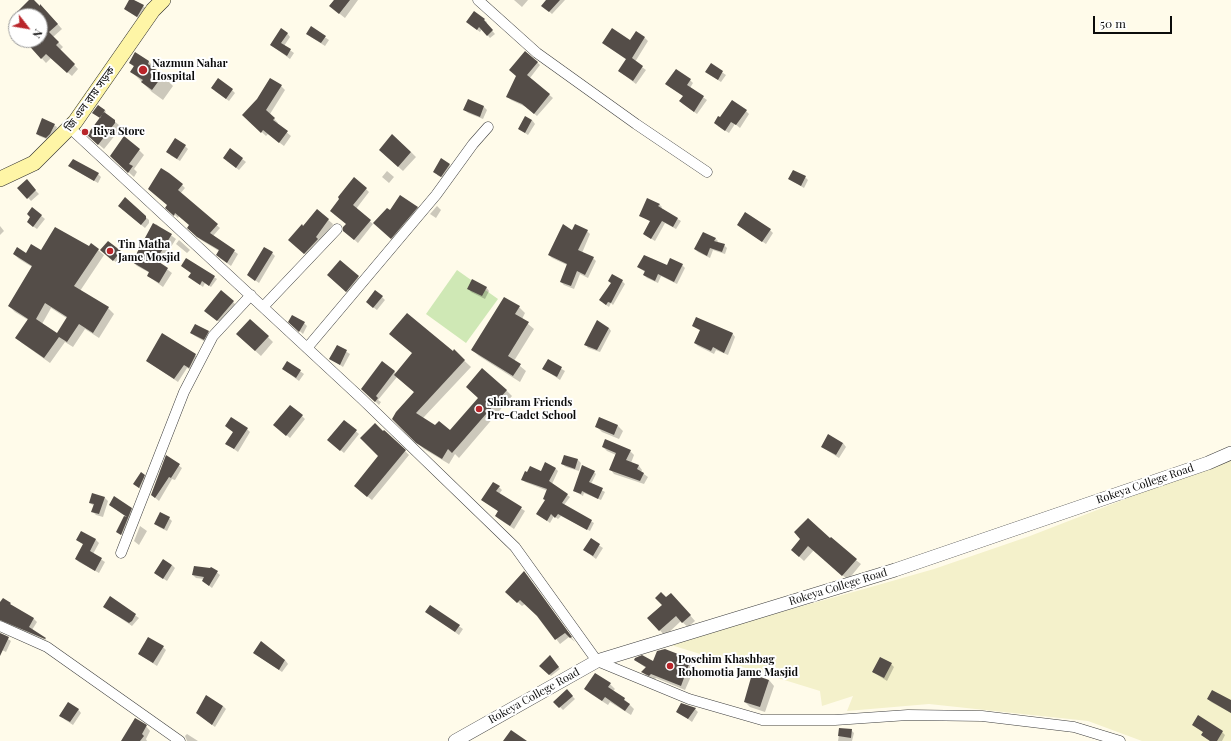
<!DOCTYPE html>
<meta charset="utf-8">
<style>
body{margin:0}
#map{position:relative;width:1231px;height:741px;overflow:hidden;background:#fffbea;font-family:"Playfair Display",serif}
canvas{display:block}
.north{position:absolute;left:8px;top:8px;width:40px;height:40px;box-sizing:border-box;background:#fff;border:1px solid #9d9d9d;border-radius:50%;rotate:121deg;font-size:11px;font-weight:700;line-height:16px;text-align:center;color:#0b0b0b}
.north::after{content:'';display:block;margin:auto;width:14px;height:18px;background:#b9262b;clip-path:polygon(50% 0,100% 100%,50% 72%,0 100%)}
.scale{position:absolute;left:1093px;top:16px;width:79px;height:18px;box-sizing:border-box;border:2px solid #0b0b0b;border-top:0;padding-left:5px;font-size:12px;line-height:14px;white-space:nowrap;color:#0b0b0b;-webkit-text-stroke:3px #fff;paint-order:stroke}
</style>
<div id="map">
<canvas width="1231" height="741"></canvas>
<div class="north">N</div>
<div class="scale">50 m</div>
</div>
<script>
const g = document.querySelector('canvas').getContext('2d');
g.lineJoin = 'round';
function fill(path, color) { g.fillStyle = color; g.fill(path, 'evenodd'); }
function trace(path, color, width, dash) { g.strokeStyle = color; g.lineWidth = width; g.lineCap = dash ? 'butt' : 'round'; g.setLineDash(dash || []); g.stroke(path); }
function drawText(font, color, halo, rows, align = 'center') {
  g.font = font + ' "Playfair Display","Noto Sans Bengali",serif'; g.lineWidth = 4; g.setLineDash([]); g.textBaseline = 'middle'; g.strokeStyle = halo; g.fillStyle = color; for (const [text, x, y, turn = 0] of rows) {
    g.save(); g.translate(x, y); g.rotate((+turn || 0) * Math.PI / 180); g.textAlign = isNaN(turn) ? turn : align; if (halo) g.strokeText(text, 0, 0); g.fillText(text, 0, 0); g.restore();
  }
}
const farmland = new Path2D(`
 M1231 458V741H1142L1088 721 929 704 847 711 853 696 822 706 820 691 671 645 734 625 864 589 934 569 1030 536Z`);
const green = new Path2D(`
 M457 270 498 299 466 343 426 314Z`);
const shadow = new Path2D(`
 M30 0H32L45 10 62 29 53 37 63 47 60 50 78 69 72 76 51 58 46 63 25 40H40V16H18Z
 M130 0 143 6 147 9 141 20 125 9Z
 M333 0H358L345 18 336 11 335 1Z
 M514 0H528L522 7Z
 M548 0H565L552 14 543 6Z
 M484 20 487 22 486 24 495 34 490 38 482 29 480 32 470 25Z
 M311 28 329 40 325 46 311 37Z
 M287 33 290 37 284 46 294 53 290 59 271 45Z
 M645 38 648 41 635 62 646 70 636 84 619 71 627 60 603 43 630 42Z
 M135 53 149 62 173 86 163 100 152 92 131 71 134 67 130 63Z
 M537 62 540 65 530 78 553 98 537 116 526 107 511 100 508 97Z
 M711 65 726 75 721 82 710 75Z
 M690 80 693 83 690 88 707 100 697 114 683 104 680 101 684 96 670 87Z
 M281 86 285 90 270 114 278 123 277 124 291 136 284 146 268 134 266 136 248 119Z
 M232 90 235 93 229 101 215 91Z
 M468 101 484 107 487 110 483 119 468 113 465 110Z
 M98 106 105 110 106 112 105 113 120 126V129L104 149 88 135 101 118Z
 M746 111 749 114 740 128 735 124 729 133 718 126 720 119Z
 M532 120 535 124 528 135 519 129Z
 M54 125 57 127 53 137 49 140 39 136 37 133Z
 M185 146 188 149 180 161 170 155Z
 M230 149 246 162 239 170 227 161Z
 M139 150 144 155 134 169 137 172 134 177 116 161Z
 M411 152 416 157 403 171 385 155Z
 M442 159 453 168 445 179 437 175Z
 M70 166 98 174 101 177 98 183 73 169Z
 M387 171 394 177 389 183 382 177Z
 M805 177 808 180 804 188 789 179Z
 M26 181 39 194 31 201 19 188Z
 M182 185 185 188 180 194 220 228 213 236 238 254 231 266 220 258 219 251 201 240 188 228 190 225 179 216 178 218 167 207 168 205 153 192Z
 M366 189 369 192 356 209 373 224 358 243 348 234 347 224 334 214Z
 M125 198 149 220V223L145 228 122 209Z
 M659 204 662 207 661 209 681 221 676 229 665 223 655 241 644 234 651 222 640 215Z
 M437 206 441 210 436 218 430 214Z
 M417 207 421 212 396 242 379 227 390 212Z
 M32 208 45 219 37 229 31 225Z
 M317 210 333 224 309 258 294 244 303 227Z
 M156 224 176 239 160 264 172 273 163 287 148 276 150 273 137 266 133 262Z
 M738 225 770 230 773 233 766 244Z
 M0 226 4 231 0 235Z
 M587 231 590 234 582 253 593 258 596 261 588 278 580 274 574 289 564 285 561 282 567 265 552 258 549 255 573 232Z
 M715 238 718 241 717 243 724 245 727 248 725 254 713 250 710 258 698 252 695 249Z
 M179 240 190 250 187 253 176 244Z
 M89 248 98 250 104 255 80 291 108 308 114 314 99 338 85 329 73 347 65 342 50 363 22 343 17 338 28 320 15 312 9 306 32 267 19 259 14 254H26L42 251ZM51 308 68 319 57 335 42 324Z
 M120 252 123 255 117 263 105 253Z
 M272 253 275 256 259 283 248 275Z
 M341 261 363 282 351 296 333 280Z
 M682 265 685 268 677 284 661 276 658 283 647 278 644 275 645 272 638 267Z
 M191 273 214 277 217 279 211 287 205 283 203 287 192 279Z
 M622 281 625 284 613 305 611 303 609 307 603 303Z
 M486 287 489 291 485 299 471 292 468 288Z
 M382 297 385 300 377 310 370 305Z
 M233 302 236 305 221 323 209 314Z
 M519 307 525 313 522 319 534 329 514 361 526 371 520 382 479 356 472 350Z
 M290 322 304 323 307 326 303 334Z
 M693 326 732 333 735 337 728 355 716 350 714 354 698 346 695 343 701 331Z
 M609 328 611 331 600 352 588 348 586 345Z
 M208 332 211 335 207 343 195 336 191 333Z
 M162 334 199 358 192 370 187 368 178 382 147 361Z
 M268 337 273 342 261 356 242 339Z
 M337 346 350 354 343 367 331 359Z
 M454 351 471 367 423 418 435 426 450 432 506 390 512 396 459 458 455 454 449 464 424 449 393 419 415 393 397 377 378 400 381 402 379 405 362 389 382 362 396 373Z
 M548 361 565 371 560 380 544 369Z
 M287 362 304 374 299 381 283 369Z
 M302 416 305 419 290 438 278 428Z
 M344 421 359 434 344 453 332 443Z
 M226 426 247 429 250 432 238 452 227 444 234 433Z
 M618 426 623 431 619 439 602 432 597 427Z
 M385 431 409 455 372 500 359 490 380 456Z
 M843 443 846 447 839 458 822 447Z
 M603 447 630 451 634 455 631 463 639 466 642 470 641 472 648 477 644 484 614 474 611 470 616 455 607 451Z
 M565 456 578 460 581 463 579 471 566 467 562 464Z
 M167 457 182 468 175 480 172 479 159 501 152 495Z
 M556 469 558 471 552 484 570 497 564 505 594 523 590 531 561 516 558 519 554 516 550 523 537 514 546 501 548 491 525 482 523 480 541 472Z
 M594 472 596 474 591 484 605 492 601 500 584 493 583 496 574 491Z
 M144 476 147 479 143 491 134 484Z
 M499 487 502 490 499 494 525 511 514 529 499 519 496 516 499 512 482 500Z
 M105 498 108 501 103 517 96 515 92 511 94 506 90 503Z
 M110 505 131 508 134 511 124 536 117 532 125 516Z
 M169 518 172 521 167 531 159 527 156 524Z
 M140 526 147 531 139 545 134 541Z
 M81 532 96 540 99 543 93 554 105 562 99 573 79 562 76 559 84 545 77 540Z
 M591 540 603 548 596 559 584 550Z
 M830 540 861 564 848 580 814 550 804 561 792 550Z
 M172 565 175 568 167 581 155 573Z
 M212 568 220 575 212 588 203 581 204 579 196 578 193 575Z
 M524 572 528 576 575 642 569 637 560 644 539 616 525 604 522 606 507 592Z
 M110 598 139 618 132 626 104 607Z
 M666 598 676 599 695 621 688 627 681 621 665 636 649 618 663 605Z
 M3 599 14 607 34 619 37 622 32 630 48 641 3 622 0 624V604Z
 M430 606 463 629 459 635 427 612Z
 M0 634 11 641 6 652 0 649Z
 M163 647 166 650 157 666 139 654Z
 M665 650 691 660 696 665 685 690 656 678 654 680 647 677 643 672 646 668 635 660 653 663Z
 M258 656 285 660 288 664 282 672Z
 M551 658 560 669 551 676 540 666Z
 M891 664 894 667 887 681 873 672Z
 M769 680 774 686 765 712 750 707 745 702Z
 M610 684 615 689 613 691 624 699 634 709 631 715 610 702 608 705 591 694 585 689Z
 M567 691 575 699 563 710 555 702Z
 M1208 699 1231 701V713L1211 702Z
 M223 706 226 709 215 727 200 716Z
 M78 709 81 713 73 725 64 719Z
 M695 709 698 712 692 722 677 711Z
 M1193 725 1222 732 1225 735 1222 741H1210L1202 735 1204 733Z
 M146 726 150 731 146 739 147 741H123Z
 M840 729 851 730 854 733 852 741H838Z
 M187 734 198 741H187L185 736Z`);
const building = new Path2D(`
 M29 0H34L40 6V4L58 24 49 32 59 42 56 45 75 64 67 73 46 54 41 59 24 40H40V16H13Z
 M129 0H134L144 5 137 17 124 9Z
 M334 0H350L339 14 329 6Z
 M546 0H560L549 12 541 6Z
 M474 11 485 19 484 20 493 30 487 36 479 27 477 30 466 22Z
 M311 26 326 36 321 43 306 34Z
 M281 28 288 33 281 43 291 49 287 56 270 45Z
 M612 28 630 40 636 31 645 37 632 58 643 66 633 81 618 71 626 59 602 43Z
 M525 51 538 62 527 75 550 94 534 114 522 104 506 97 516 76 509 70Z
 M135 52 149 61 148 64 163 75 152 90 141 82 143 80 130 72 134 66 129 63Z
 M711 63 723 71 718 80 705 72Z
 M676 69 691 79 687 85 704 96 694 112 679 101 683 96 665 84Z
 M218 78 233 89 226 99 211 88Z
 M270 78 282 85 266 110 275 118 273 120 288 131 279 143 263 130 261 133 242 115 257 99Z
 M468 99 484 106 480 117 463 110Z
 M732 100 747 110 736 125 731 122 725 131 714 123 718 116 720 117Z
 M98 105 105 110 100 118 92 113Z
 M104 112 115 120V123L98 145 87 135Z
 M525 116 532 120 525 133 518 129Z
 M42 118 55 124 50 134 46 138 36 134Z
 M392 134 411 152 398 167 379 150Z
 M124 136 140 149 129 164 133 166 128 173 110 156Z
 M175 138 186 145 177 159 166 152Z
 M230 148 243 158 236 168 223 158Z
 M441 158 450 164 441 177 433 172Z
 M73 159 99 173 94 181 68 166Z
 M161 168 169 173 183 184 178 190 218 224 210 233 235 250 227 263 216 255 219 250 197 237 187 228 189 225 175 213 174 216 165 208 167 205 148 189Z
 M793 170 806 176 801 186 788 179Z
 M354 177 367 188 353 205 371 220 354 240 343 231V227L346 224 330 211 339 199 338 197Z
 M27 179 36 190 27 199 17 188Z
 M400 195 418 207 391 239 373 223 387 208 390 210Z
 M125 197 146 216V219L141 225 118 206Z
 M647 198 660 204 658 206 678 218 673 227 662 221 651 239 643 234 650 221 639 216Z
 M32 207 42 215 33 227 27 222 30 217 27 214Z
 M317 209 329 219 316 237 318 239 304 254 288 240 302 224 303 226Z
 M745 212 771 229 762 242 737 225Z
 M153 223 172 234 156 260 168 268 159 283 147 276 149 272 132 262Z
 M563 224 572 230 575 224 588 230 578 250 594 257 585 275 577 271 571 286 560 282 567 264 548 255Z
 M55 227 89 246 91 243 99 249 74 286 109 307 93 333 79 324 67 342 59 337 44 358 15 338 28 319 8 306 32 266 13 254 17 247 26 253 31 244 41 250ZM45 303 67 317 57 333 36 319Z
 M703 232 716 238 714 241 725 244 722 252 710 248 707 256 694 249Z
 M108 241 121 251 113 261 100 250Z
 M264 247 273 252 255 281 247 275Z
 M644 255 667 265 670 258 683 264 674 282 658 274 655 281 643 275 645 271 637 267Z
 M186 258 215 276 209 286 202 281 200 285 188 277 191 273 181 266Z
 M340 260 359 276 346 292 327 275Z
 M612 274 623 280 611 303 608 302 606 305 599 300 611 283 608 281Z
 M472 279 487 287 482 296 467 289Z
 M221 290 234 301 217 321 204 311Z
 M375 290 383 296 373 308 366 302Z
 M504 297 520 306 515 314 529 322 508 356 521 364 513 376 471 350Z
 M407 313 453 351 454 349 465 360 416 413 435 425 439 421 450 430 478 398 466 387 482 368 507 390 452 453 448 449 442 459 416 443 392 419 396 412 414 392 394 375 412 353 389 334Z
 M292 315 305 322 299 332 288 322Z
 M696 317 733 333 724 353 713 347 711 351 694 343 700 330 692 326Z
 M250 319 269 336 255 351 236 334Z
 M597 320 609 328 597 350 584 345Z
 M195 324 209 331 204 340 190 333Z
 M162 333 196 354 189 368 184 365 174 379 146 361Z
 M337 345 347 350 340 365 329 359Z
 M548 359 562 367 557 377 542 369Z
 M287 361 301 370 296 378 282 369Z
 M382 361 395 371 376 396 378 398 375 402 361 389Z
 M290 405 303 415 286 436 273 425Z
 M231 417 248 428 234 449 225 444 233 432 225 426Z
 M599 417 618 425 614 435 595 427Z
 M344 420 357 430 340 451 327 440Z
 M375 423 383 431 384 430 406 450 367 497 354 486 378 456 360 438Z
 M828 434 843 443 836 455 821 447Z
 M605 439 631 450 626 460 639 465 637 469 644 473 640 481 609 470 616 453 602 447Z
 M166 455 180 464 171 478 169 477 155 498 151 495Z
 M564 455 578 459 575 469 561 464Z
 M545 462 556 468 549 481 568 494 562 503 592 520 587 530 558 514 555 518 551 514 547 521 536 514 545 500 543 499 547 489 521 480 525 471 527 472 530 466 541 471Z
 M582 465 595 471 589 482 603 488 598 499 582 491 581 494 573 491Z
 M141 472 145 475 139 488 133 484Z
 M493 482 500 486 496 491 522 507 510 526 495 516 498 511 481 500Z
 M92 493 105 497 99 514 91 512 94 504 89 503Z
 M114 496 132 508 121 535 116 532 124 516 127 517 109 505Z
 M160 512 170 517 164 529 154 524Z
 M808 518 830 538 831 537 857 559 842 576 808 546 799 557 791 550 800 539 794 532Z
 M81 531 96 539 90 551 102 558 95 571 75 559 83 544 76 540Z
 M591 538 600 544 593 556 583 550Z
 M163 559 172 565 163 579 154 573Z
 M194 566 210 568 211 567 218 571 209 586 202 581 204 577 192 575Z
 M524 571 572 637 570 638 565 633 555 640 537 616 520 600 517 603 505 592Z
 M661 592 666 597 671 593 691 615 682 623 676 616 659 631 647 618 662 605 655 598Z
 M110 596 136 614 132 621 129 623 103 607Z
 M3 598 11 603 10 604 34 618 29 627 46 638 45 639 0 620V602Z
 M430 605 460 625 455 632 425 612Z
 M0 633 9 637 0 656Z
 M148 637 164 646 153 663 138 654Z
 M261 641 285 660 279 670 253 653Z
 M665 649 691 659 681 686 651 674 649 676 641 672 646 667 634 660 635 658 642 655 653 661 657 651Z
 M550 655 559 667 549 675 539 666Z
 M880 657 892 663 884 678 872 672Z
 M595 673 611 683 608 687 625 698 624 700 630 704 625 711 605 697 602 701 584 689Z
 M752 674 769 680 760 707 744 702Z
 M567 689 573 696 559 708 553 702Z
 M1212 690 1231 700V713L1207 699Z
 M206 695 223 706 212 725 196 713Z
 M68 702 79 709 70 722 59 716Z
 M681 703 696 708 688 719 676 712Z
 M1198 715 1223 731 1217 741H1210L1201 735 1203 732 1192 725Z
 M135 718 147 725 142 734 144 736 140 741H121Z
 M839 728 852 729 851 738 838 736Z
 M511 730 527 741H503Z`);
const minor = new Path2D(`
 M478 0 537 53 636 124 707 172
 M70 128 362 399 515 547 597 661 689 699 762 720H835L908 715 982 716 1074 727 1120 741
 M263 307 337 229
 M307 348 436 195 473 144 488 127
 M121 553 184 392 213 336 251 295
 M0 626 47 647 180 741`);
const tertiary = new Path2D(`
 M455 741 597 661 895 570 1208 463 1231 453`);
const secondary = new Path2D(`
 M0 179 34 163 75 122 153 10 163 0`);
const markers = [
 [143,70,5,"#b9262b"],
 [85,132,4,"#b9262b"],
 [110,251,4,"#b9262b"],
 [479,409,4,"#b9262b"],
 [670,666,4,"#b9262b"]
];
const poiNames = [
 ["Nazmun Nahar",152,64],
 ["Hospital",152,77],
 ["Riya Store",93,132],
 ["Tin Matha",118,245],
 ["Jame Mosjid",118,258],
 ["Shibram Friends",487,403],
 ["Pre-Cadet School",487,416],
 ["Poschim Khashbag",678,660],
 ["Rohomotia Jame Masjid",678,673]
];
const streetNames = [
 ["জি এল রায় সড়ক",90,99,-54],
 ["Rokeya College Road",1145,484,-19],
 ["Rokeya College Road",838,587,-17],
 ["Rokeya College Road",534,696,-29]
];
fill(farmland, '#f4f1cb');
fill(green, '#cfe8b5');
fill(shadow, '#0003');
fill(building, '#544d48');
trace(minor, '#3e3e3e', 11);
trace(tertiary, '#3e3e3e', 14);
trace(secondary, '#2d2d2d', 16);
trace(minor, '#fff', 10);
trace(tertiary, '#fff', 13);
trace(secondary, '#fef5a6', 15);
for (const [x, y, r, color] of markers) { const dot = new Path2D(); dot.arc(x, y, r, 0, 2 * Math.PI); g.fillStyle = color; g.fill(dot); trace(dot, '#fff', 1.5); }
drawText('bold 11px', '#0b0b0b', '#fff', poiNames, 'left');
drawText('11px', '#0b0b0b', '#fff', streetNames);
</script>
